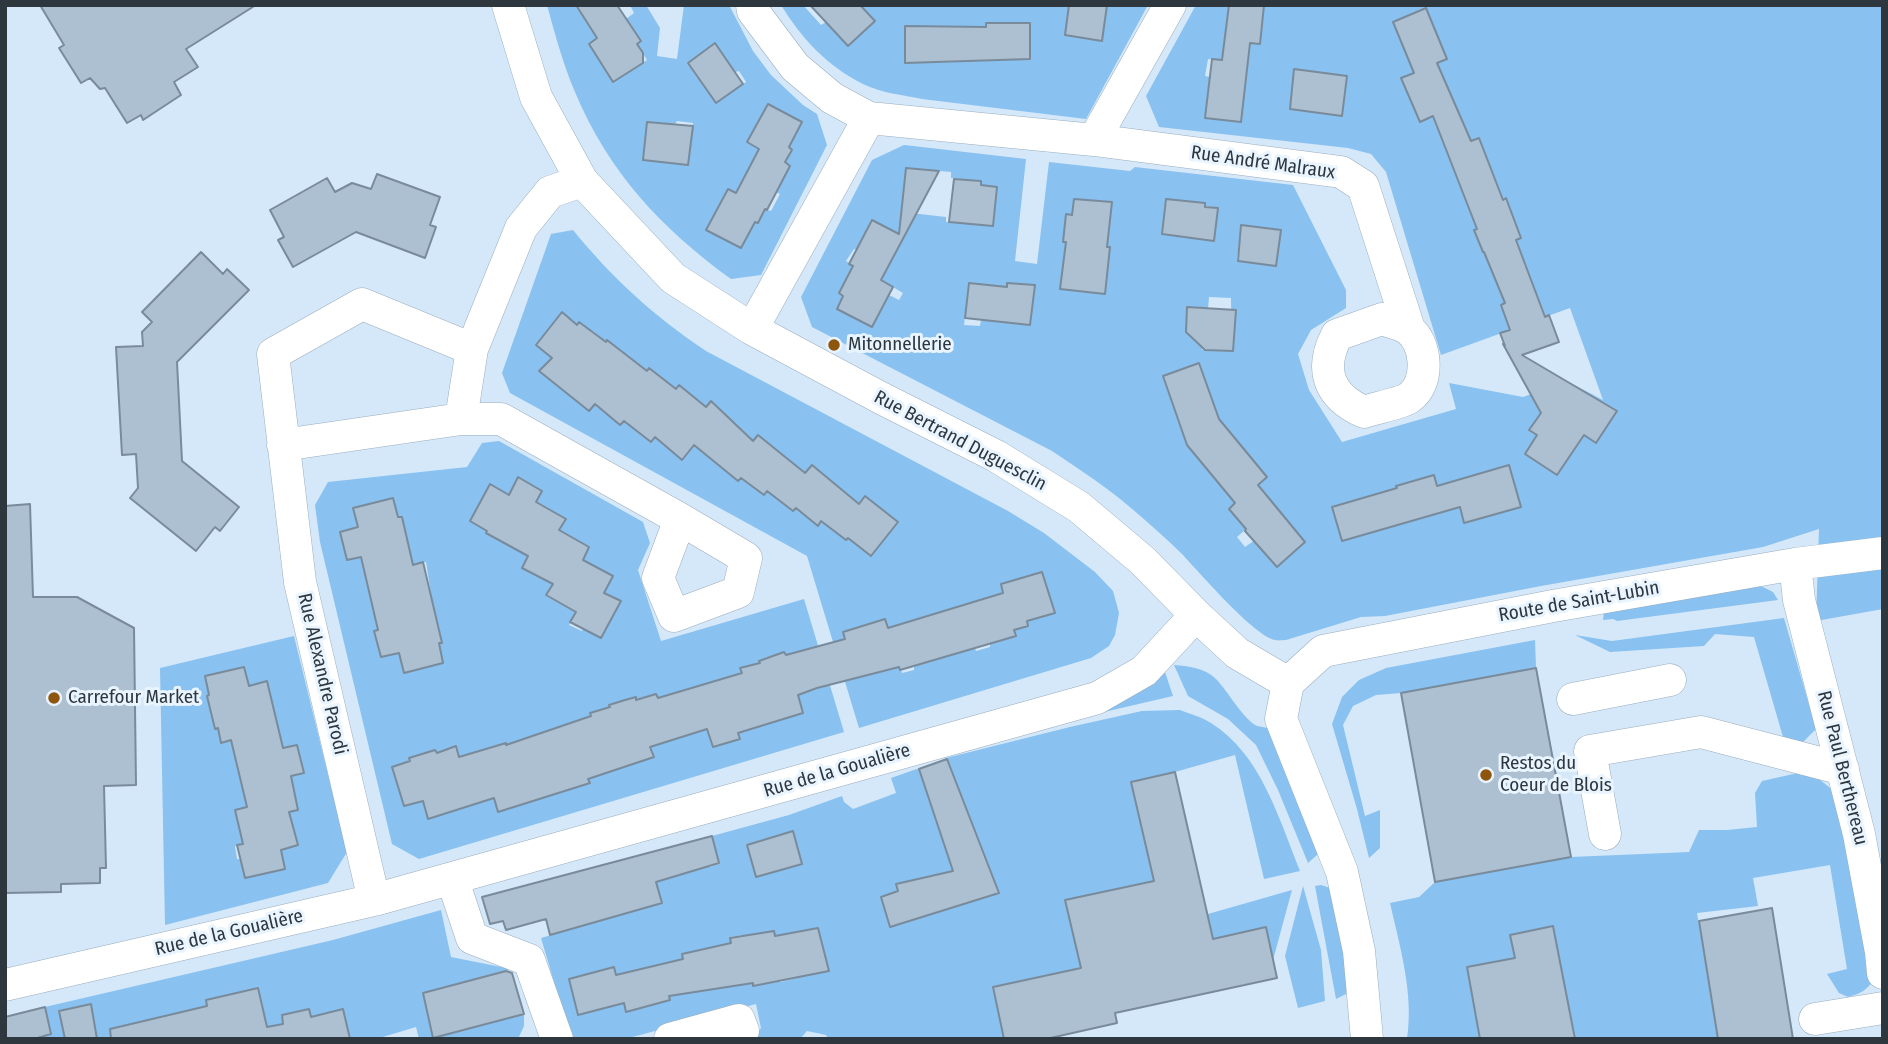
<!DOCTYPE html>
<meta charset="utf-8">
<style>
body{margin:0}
#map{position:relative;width:1888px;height:1044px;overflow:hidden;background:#d4e8f9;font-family:"Fira Sans Condensed",sans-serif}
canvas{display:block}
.frame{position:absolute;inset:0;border:7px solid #2f373e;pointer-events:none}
</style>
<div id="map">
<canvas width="1888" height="1044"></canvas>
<div class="frame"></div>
</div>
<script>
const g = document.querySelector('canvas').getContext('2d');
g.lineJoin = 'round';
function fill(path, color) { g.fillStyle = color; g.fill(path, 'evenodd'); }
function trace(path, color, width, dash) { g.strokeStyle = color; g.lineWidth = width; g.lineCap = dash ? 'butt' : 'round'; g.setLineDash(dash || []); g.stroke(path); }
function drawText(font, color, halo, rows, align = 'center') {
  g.font = font + ' "Fira Sans Condensed",sans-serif'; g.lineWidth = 6; g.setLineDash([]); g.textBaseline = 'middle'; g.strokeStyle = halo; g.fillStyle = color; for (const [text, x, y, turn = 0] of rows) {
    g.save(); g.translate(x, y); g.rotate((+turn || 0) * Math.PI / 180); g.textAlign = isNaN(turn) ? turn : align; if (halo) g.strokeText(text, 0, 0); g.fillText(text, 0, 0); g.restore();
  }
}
const green = new Path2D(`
 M547 5H576L597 38 589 44 613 82 647 60 637 44 626 19 634 13 630 5H646L660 28 657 56 677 59 684 5H729L753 51 771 75 803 105 817 114 827 145 761 275 731 279C661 228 609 173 575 92 563 64 555 34 547 5ZM715 44 735 72 739 71 746 82 716 103 688 64ZM768 104 802 123 789 147 792 150 785 162 790 166 776 192 780 194 771 211 765 209 758 223 755 222 741 248 706 229 728 189 736 193 759 149 747 142ZM677 121 693 123 688 165 643 159 647 122 675 124Z
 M781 5H803L821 25 826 22 848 46 875 21 860 5H1069L1065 35 1101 41 1107 5H1148L1086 119 922 99C903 95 881 93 863 84 827 66 802 39 781 5ZM986 23H1030L986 59ZM906 26 958 28V62L905 63Z
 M1196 5H1229L1225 39 1259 44 1264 5H1883V609L1816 621 1819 529 1763 547 1541 586 1385 616 1361 617 1286 640C1283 640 1279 641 1275 640 1254 636 1199 572 1182 554 1168 540 1153 527 1138 514 1111 490 1082 471 1052 451L812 327 801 297 872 160 904 145 1026 159 1015 261 1037 264 1049 162 1130 171 1135 167 1293 185 1346 290V308L1311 330 1298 354 1309 390 1342 442 1456 409 1449 383 1523 397 1567 381 1603 400 1570 308 1545 317 1525 266 1495 278 1505 303 1501 305 1510 330 1441 355 1386 172 1371 154 1348 148 1159 127 1146 96ZM1425 8 1447 58 1437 63 1456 107 1420 122 1401 78 1414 73 1393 22ZM1208 59 1248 64 1240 121 1206 118 1210 77 1205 76ZM1294 69 1347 76 1342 115 1290 109ZM1479 138 1498 186 1465 199 1447 151ZM906 168 951 172V178L981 181V185L997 187 993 226 946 222V217L902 212ZM1074 199 1112 202 1107 247 1110 248 1105 293 1066 290 1067 272 1066 214 1072 215ZM1166 199 1218 208 1214 241 1162 234ZM1506 199 1520 238 1483 252 1475 231 1481 227 1475 211ZM871 220 904 237 881 280 903 293 899 300 889 295 871 327 837 309 853 266 846 261 854 249 857 250ZM1241 226 1281 230 1276 266 1237 260ZM1008 283 1035 285 1030 325 981 320 980 326 964 325 968 288 984 290 985 285 1007 287ZM1209 297 1231 298 1232 351 1202 350V336L1189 335 1186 332 1187 311 1190 308 1208 309ZM1198 363 1203 376 1183 433 1163 376ZM1583 391 1604 403 1557 475 1525 454 1537 435 1529 430 1534 423ZM1232 436 1267 476 1257 485 1305 542 1277 566 1255 540 1245 547 1237 537 1246 529 1229 509 1235 503 1201 463ZM1434 475 1444 511 1342 540 1333 507 1397 488V485ZM1453 482 1521 507 1465 523Z
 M573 230C612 278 655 317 706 351L1008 511 1044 533 1095 572 1113 591 1119 613 1115 635 1109 646 1091 658 859 728 807 556 510 393 502 373 551 234ZM563 313 577 325 580 322 591 332 593 331 642 376 649 368 660 376 659 379 673 391 679 385 690 394 689 396 705 409 710 458 694 445 663 428 651 442 640 434 647 424 631 412 601 397 589 411 578 403 580 400 566 363 551 381 540 372 552 358ZM758 435 791 462 764 495 741 479 738 481 728 472ZM812 465 844 492 818 525 796 508 793 511 782 502ZM865 496 898 522 846 540 836 532ZM1042 572 1054 613 1027 621 1028 626 1014 630 1016 636 990 643V647L976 651 962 605 1003 593 1001 584ZM928 616 940 657 914 666V670L902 673 898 661 858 677 843 632 885 619 888 628Z
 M499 441 643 522 650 543 638 570 661 641 804 599 844 732 419 859 392 844 320 542 315 505 328 482 467 467 482 443ZM518 477 541 490 533 507 565 520 556 535 577 540 589 547 581 563 598 572 600 569 613 576 604 593 621 602 601 638 583 629 582 631 569 625 578 609 559 603 546 596 554 582 530 553 510 546 487 533V531L470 520 490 484 509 495ZM393 498 398 517H402L408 544 406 546 410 565 426 562 431 594 427 596 441 643H439L443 662 405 673 399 653 381 657 374 631 393 626 369 591 365 576 366 556 347 560 340 533 358 527 354 508ZM806 650 817 689 798 695 803 713 778 721H734L739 739 713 747 707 729 688 735 742 676 740 668 760 663 759 660 784 652 786 655ZM656 694 668 732 648 739 653 756 584 766 589 783 564 791 558 774 498 811 493 794 423 801 404 806 392 767 435 751 437 753 456 747 460 760 505 743 507 747 593 721 591 712 610 707V704L635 697 636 700Z
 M1761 586 1773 592 1778 600 1617 621 1613 619 1603 620 1604 611Z
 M1784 618 1816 729 1803 742 1783 737 1754 637 1715 634 1704 646 1610 652 1575 635 1612 641Z
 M294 636 347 852 328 883 165 925 160 668ZM244 667 249 686 266 681 278 749 297 745 303 773 285 777 295 796 298 810 281 814 294 831 298 845 281 850 285 869 246 878 241 859H237L235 846 246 843 238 824 235 810 250 806 234 740 221 742 218 728 215 729 207 697 209 695 205 676Z
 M1535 640 1536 668 1401 693 1376 695 1353 706 1343 725 1365 816 1380 810V848L1369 858 1357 809 1332 724 1342 697 1359 680 1386 668Z
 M1174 665C1188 666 1205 668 1216 679 1227 690 1243 719 1257 726 1261 727 1264 727 1268 728L1318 845 1317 855 1308 863 1278 790 1256 745 1228 719 1188 696Z
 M1165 672 1173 696 1104 712Z
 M1180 710C1190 714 1202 717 1211 723 1261 754 1279 819 1300 871L1264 879 1235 755 1175 772 1131 782 1154 881 1066 901 1075 944 1098 965 1004 1039H828L826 1035 807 1031 800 1039H753L761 1028 756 1004 625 1039H571L541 938 661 903 656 882 676 876 669 847 691 841 695 854 705 852 710 867 719 864 712 836 789 815 842 796 844 802 853 809 896 793 891 778 931 764 942 791 928 796 958 885 896 884 898 891 999 893 946 758 1070 727 1142 711ZM793 831 802 864 756 877 749 851 759 848 758 841ZM774 931 776 943 797 978 781 982 779 980 754 986 753 982 688 984 682 954 732 946 730 937 743 935 745 939 757 936 758 934ZM661 964 670 1000 626 1012 624 1003 578 1015 569 979 614 967 616 975Z
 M1798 773 1815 776 1834 791 1846 835 1873 981C1866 991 1859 994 1848 997L1839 993 1827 974 1847 969 1830 865 1753 878 1758 906 1697 913 1718 1039H1575L1553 927 1510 935 1515 958 1467 967 1480 1039H1407C1414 994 1400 947 1390 903L1419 897 1435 882 1571 857 1689 852 1699 830H1727L1757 827 1755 793 1762 781Z
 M1321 885 1333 889 1351 983 1346 994 1336 999 1315 886Z
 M1303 886 1321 950 1325 1001 1298 1008 1285 956Z
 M1292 890 1273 960 1266 928 1193 944 1187 920Z
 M441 910 451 957 511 969 423 993 433 1038 524 1014V1026L518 1039H419L416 1027 376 1039H350L343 1009 311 1017 309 1009 297 1012 298 1020 269 1036 258 988 206 1000 215 1039H97L91 1005 59 1011 65 1039H34L50 1034 45 1007 333 940Z`);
const building = new Path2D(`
 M40 5H256L186 49 198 67 174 82 181 95 143 120 141 115 127 123 105 88 100 89 90 78 81 83 59 48 64 45Z
 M576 5H617L641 41 637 44 643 53V63L613 82 589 44 597 38Z
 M810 5H860L875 21 848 46Z
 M1069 5H1107L1102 41 1065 35Z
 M1229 5H1264L1260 44 1250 43 1241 122 1205 118 1212 59 1222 60Z
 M1426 8 1447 59 1437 63 1471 141 1479 138 1503 200 1506 198 1521 238 1516 240 1545 317 1549 315 1559 342 1522 355 1617 411 1596 443 1584 435 1557 475 1525 454 1537 435 1529 430 1541 413 1503 344 1505 346 1500 333 1510 330 1501 305 1505 303 1484 252H1483L1474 230 1477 229 1433 116 1420 122 1401 78 1414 73 1393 22Z
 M986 23H1030V59L905 63V26L986 27Z
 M715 43 743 84 716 103 688 63Z
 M1294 69 1347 76 1342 116 1290 109Z
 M768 104 802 122 789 147 792 150 785 162 790 166 767 210 765 209 758 223 755 222 741 248 706 230 728 189 736 193 759 149 747 142Z
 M647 122 693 126 688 165 643 160Z
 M906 168 939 171 881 280 893 287 872 327 837 309 843 296 839 293 853 266 849 264 872 220 899 234Z
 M377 174 440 197 430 225 436 227 425 258 356 232 293 267 278 240 284 237 270 210 327 178 335 192 352 183 371 189Z
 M954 179 981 181V185L997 187 993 226 949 222Z
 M1074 199 1112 202 1107 247H1110L1105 294 1060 289 1066 242H1063L1066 214 1072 215Z
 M1166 199 1205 203V207L1218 208 1214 241 1162 234Z
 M1241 225 1281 230 1276 266 1238 261Z
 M201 252 223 274 227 269 249 290 177 362 182 461 239 507 220 531 215 527 196 551 130 498 138 488 136 454 122 455 116 347 143 346 142 332 152 322 142 312Z
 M969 283 1007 287V283L1035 285 1030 325 965 318Z
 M1187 307 1236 310 1233 351 1205 350 1186 332Z
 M562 312 577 325 579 322 606 342 607 340 647 371 649 368 676 389 679 385 706 407 711 401 753 441 758 435 805 473 812 465 859 504 865 496 898 522 871 556 848 538 846 540 821 521 818 526 796 508 793 511 767 491 764 495 741 478 738 481 694 445 682 460 655 437 651 442 624 421 620 425 595 404 589 411 539 371 552 358 536 345Z
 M1199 363 1219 419 1267 477 1258 485 1305 542 1277 567 1245 531 1246 529 1229 509 1235 503 1187 445 1163 376Z
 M1509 465 1521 507 1464 523 1460 507 1342 541 1332 507 1397 488 1396 486 1434 475 1437 486Z
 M518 477 542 491 536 502 566 519 559 530 589 547 583 560 613 576 604 593 621 601 601 638 570 622 576 612 546 595 553 584 522 568 528 556 486 533 487 531 470 521 490 484 509 495Z
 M393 498 398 517H402L413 565 423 562 442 643H439L443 663 404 673 399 653 381 657 374 631 378 630 361 557 347 560 340 532 358 527 353 508Z
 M30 504 33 597H77L134 628 136 785 104 786 106 868H100V883L61 884V892L5 893V506Z
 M1042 572 1055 613 1027 621 1028 626 1014 630 1016 636 900 670 899 667 817 688 798 695 803 713 738 733 740 739 713 747 707 729 650 747 654 757 588 779 590 783 498 812 494 798 428 819 423 801 404 806 392 767 410 761 409 758 435 750 437 753 456 746 459 757 506 743V745L591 716 590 713 610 707 609 705 625 700 636 697V700L656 694 658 698 742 673 740 668 760 663 759 661 784 652 786 655 845 639 843 632 885 619 888 628 1003 593 1001 584Z
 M244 667 249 686 267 681 283 748 297 745 304 773 291 776 298 810 289 812 298 845 281 850 285 869 245 878 237 845 243 844 235 810 247 807 231 740 221 743 218 728 215 729 207 696 209 695 205 676Z
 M1536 668 1571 857 1435 882 1401 693Z
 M947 759 999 893 890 927 881 897 898 891 896 884 953 871 919 769Z
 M1175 772 1213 939 1266 927 1277 978 1115 1013 1117 1023 1046 1039H1004L993 987 1081 968 1065 900 1154 881 1131 782Z
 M793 831 802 864 756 877 747 845Z
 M712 836 719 863 656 882 662 903 550 935 546 919 506 930 503 921 490 924 482 897Z
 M1772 908 1793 1039H1718L1699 921Z
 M1553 926 1575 1039H1480L1467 967 1515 958 1510 935Z
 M818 928 829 971 753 986V983L669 996 670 1000 626 1012 624 1003 578 1015 569 979 614 967 616 975 683 959 682 954 731 943 730 938 774 931 775 936Z
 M506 971 512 973 524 1014 433 1038 423 993Z
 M258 988 267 1027 283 1024 282 1015 309 1009 311 1017 343 1009 350 1039H111L110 1029 207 1006 206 1000Z
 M91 1004 97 1039H65L59 1011Z
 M45 1007 51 1034 34 1039H5V1017Z`);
const minor = new Path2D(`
 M508 5 536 97 582 181 673 278 752 329 881 398 996 456 1079 507 1143 561 1196 615 1237 653 1288 683
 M752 5 753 11 795 67 832 98 869 118 1094 140 1341 172 1363 186 1409 329
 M1094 140 1170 5
 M1382 319C1390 322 1401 324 1408 329 1427 342 1430 383 1410 397 1403 403 1374 408 1364 412 1328 396 1319 369 1337 335Z
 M752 329 869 118
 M461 419H501L680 519 746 558 738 592 674 616 658 578 680 519
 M283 445 461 419 472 349 521 228 550 192 582 181
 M1795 564 1799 600 1859 834 1881 952 1883 973
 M1288 683 1323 651 1553 606 1795 564 1883 553
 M1288 683 1281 719 1342 872 1359 951 1367 1039
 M1573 699 1670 680
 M1605 834 1590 751 1701 732 1843 769
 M452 878 472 938 529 960 557 1039
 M374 900 300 582 273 354 362 304 472 349
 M5 985 374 900 1097 698 1144 671 1196 615
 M1815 1019 1883 1008
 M670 1039 739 1020 743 1031 738 1039`);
const markers = [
 [834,345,7,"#8e550d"],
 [54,698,7,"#8e550d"],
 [1486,775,7,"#8e550d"]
];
const streetNames = [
 ["Rue André Malraux",1263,163,8],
 ["Rue Bertrand Duguesclin",960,441,28],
 ["Route de Saint-Lubin",1579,602,-10],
 ["Rue Alexandre Parodi",322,674,77],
 ["Rue Paul Berthereau",1842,768,76],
 ["Rue de la Goualière",837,771,-16],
 ["Rue de la Goualière",229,933,-13]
];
const poiNames = [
 ["Mitonnellerie",848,345],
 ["Carrefour Market",68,698],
 ["Restos du",1500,764],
 ["Coeur de Blois",1500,786]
];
fill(green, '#89c1f0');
fill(building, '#adc0d1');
trace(building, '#798b9b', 2);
trace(minor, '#9aadbe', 33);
trace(minor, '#fff', 32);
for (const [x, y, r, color] of markers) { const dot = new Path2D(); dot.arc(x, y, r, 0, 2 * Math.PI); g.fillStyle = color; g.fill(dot); trace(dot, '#e8f4ff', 2.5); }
drawText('19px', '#2f373e', '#e8f4ff', streetNames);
drawText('19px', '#2f373e', '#e8f4ff', poiNames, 'left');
</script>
